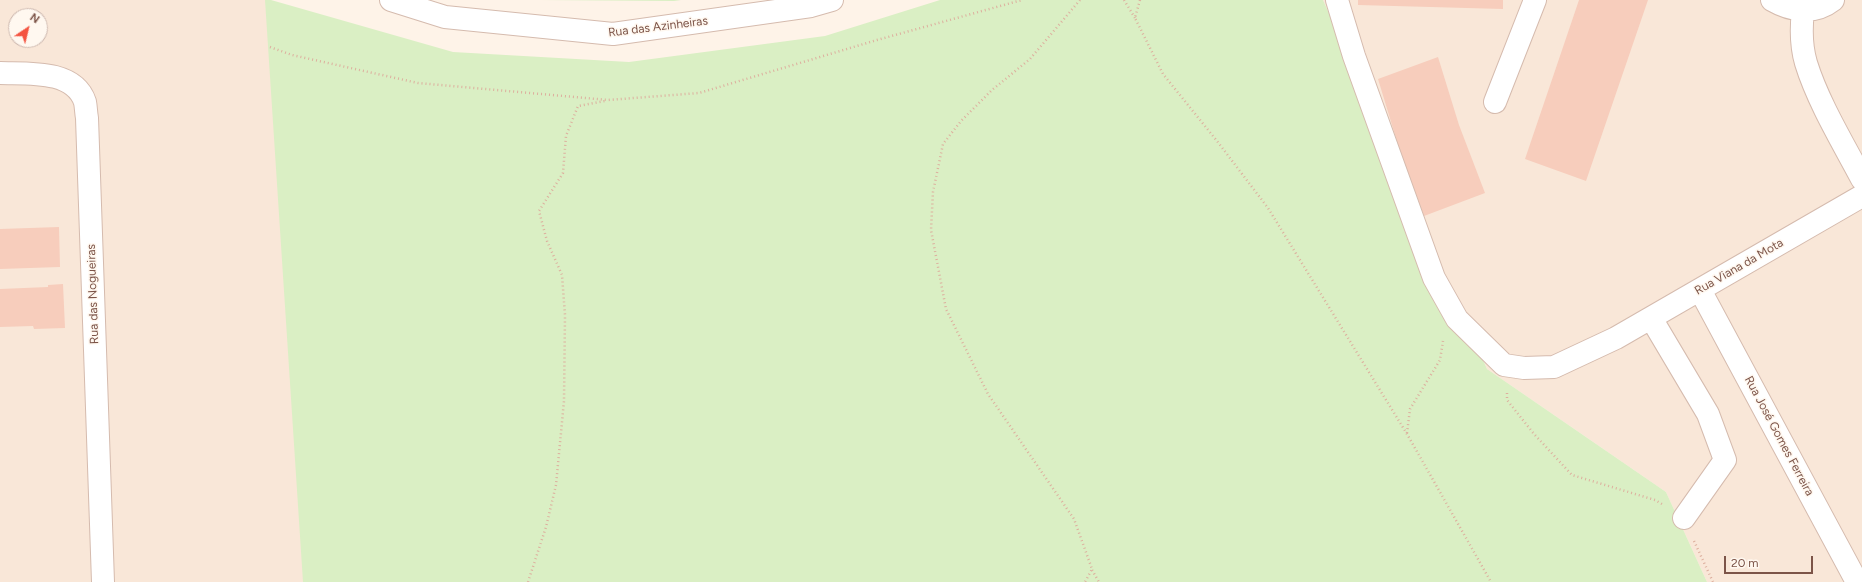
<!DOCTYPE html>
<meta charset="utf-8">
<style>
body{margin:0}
#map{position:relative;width:1862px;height:582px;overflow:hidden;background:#fef3e8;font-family:Figtree,sans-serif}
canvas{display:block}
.north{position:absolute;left:8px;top:8px;width:40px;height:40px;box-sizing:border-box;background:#fff8f0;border:1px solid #cbb6ad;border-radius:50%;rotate:35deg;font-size:11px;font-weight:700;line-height:16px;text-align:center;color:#7c5448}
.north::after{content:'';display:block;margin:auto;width:14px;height:18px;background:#f45441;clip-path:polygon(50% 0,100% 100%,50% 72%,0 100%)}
.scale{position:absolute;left:1724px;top:556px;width:89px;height:18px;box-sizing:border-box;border:2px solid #7c5448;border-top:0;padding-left:5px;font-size:12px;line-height:14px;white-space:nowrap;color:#7c5448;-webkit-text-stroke:3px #fff8f0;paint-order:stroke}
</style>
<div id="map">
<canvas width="1862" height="582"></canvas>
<div class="north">N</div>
<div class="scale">20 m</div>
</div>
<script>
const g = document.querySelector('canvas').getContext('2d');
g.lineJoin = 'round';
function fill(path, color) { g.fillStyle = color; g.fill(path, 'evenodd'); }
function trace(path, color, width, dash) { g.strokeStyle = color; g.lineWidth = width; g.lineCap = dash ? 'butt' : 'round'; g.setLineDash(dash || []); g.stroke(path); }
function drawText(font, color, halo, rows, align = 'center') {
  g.font = font + ' Figtree,sans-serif'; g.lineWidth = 3; g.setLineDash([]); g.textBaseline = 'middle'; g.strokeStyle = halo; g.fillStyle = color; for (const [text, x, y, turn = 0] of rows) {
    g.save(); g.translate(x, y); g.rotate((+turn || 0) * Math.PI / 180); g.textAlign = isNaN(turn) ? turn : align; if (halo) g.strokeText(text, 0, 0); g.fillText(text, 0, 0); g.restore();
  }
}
const residential = new Path2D(`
 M0 0H266L308 582H0ZM16 16H40V40H16Z
 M1323 0H1862V582H1707L1666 492 1487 369Z`);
const green = new Path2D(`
 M265 0H271L453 52 629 62 825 36 940 0H1323L1487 369 1666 492 1707 582H303Z
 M540 0H681L674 1Z`);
const building = new Path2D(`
 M1358 0H1503V9L1358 5Z
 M1579 0H1648L1586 181 1525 159Z
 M1438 57 1459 125 1485 193 1424 216 1399 148 1378 79Z
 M59 227 60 267 0 269V229Z
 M63 284 65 328 34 329 33 326 0 327V289L48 287V285Z`);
const path = new Path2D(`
 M1080 0 1030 59 992 90 961 121 943 144 933 192 931 230 946 309 988 394 1074 519 1092 569 1085 582
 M1124 0 1135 18
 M1140 0 1135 18 1163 74 1217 141 1268 208 1407 434 1491 582
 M270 47 292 55 418 83 608 100 699 93 877 40 1022 0
 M1507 393V400L1534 434 1572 475 1655 500 1662 504
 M1407 433 1410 409 1440 360 1443 341
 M1694 541 1713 582
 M1092 570 1099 582
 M528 582 546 527 556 485 564 401 565 315 562 275 547 241 539 211 563 173 566 136 578 106 605 101`);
const minor = new Path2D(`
 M391 0 445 17 613 34 811 6 832 0
 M1337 0 1354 56 1434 278 1457 319 1504 365 1524 368 1554 367 1616 338 1862 196
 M1772 0C1791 11 1814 15 1833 0
 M1803 11C1801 28 1801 46 1806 63 1818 102 1843 143 1862 179
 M0 73C27 74 74 69 85 102 86 107 86 113 87 118L103 582
 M1495 102 1535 0
 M1700 290 1857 582
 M1651 318 1708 414 1725 460 1684 518`);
const streetNames = [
 ["Rua das Azinheiras",658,27,-7],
 ["Rua Viana da Mota",1739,267,-30],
 ["Rua das Nogueiras",93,294,-92],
 ["Rua José Gomes Ferreira",1779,436,62]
];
fill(residential, '#f9e7d8');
fill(green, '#daefc4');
fill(building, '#f7cdbc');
trace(minor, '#d5bbae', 24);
trace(path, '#ddaf9e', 2.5, [1, 3]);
trace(minor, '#fff', 22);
drawText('12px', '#7c5448', '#fff8f0', streetNames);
</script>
